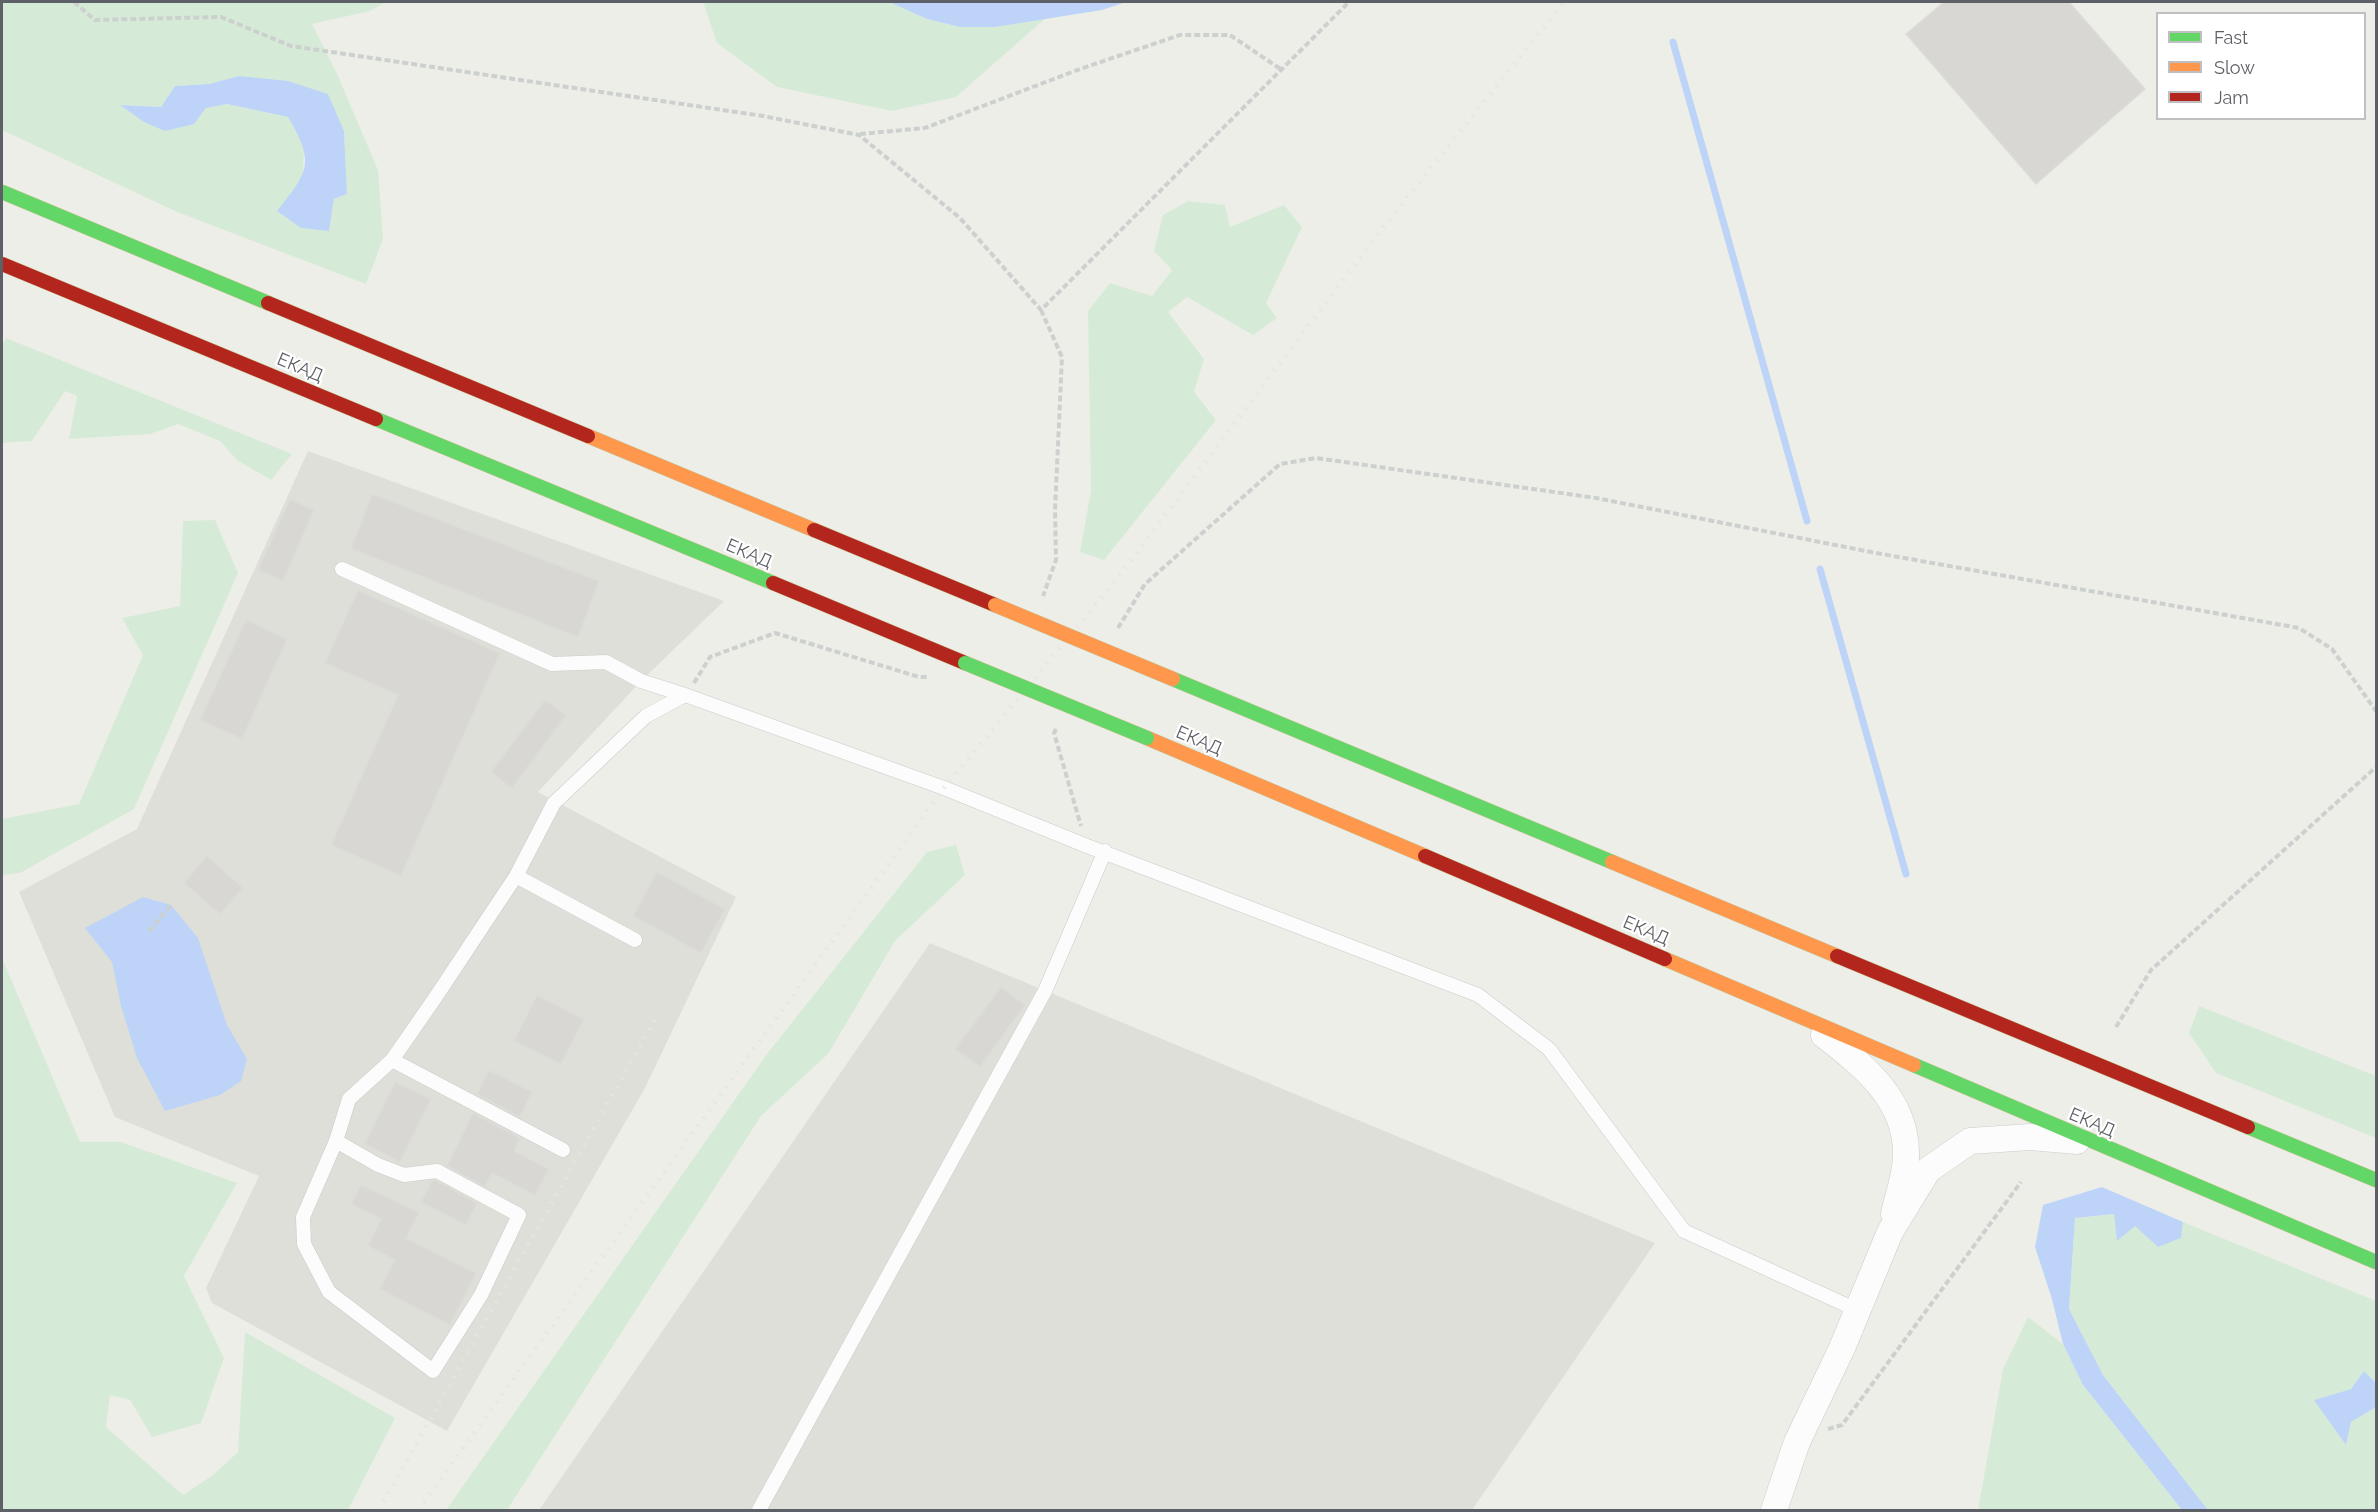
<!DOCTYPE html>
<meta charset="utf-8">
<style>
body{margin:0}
#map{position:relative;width:2378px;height:1512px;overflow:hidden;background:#eeeee8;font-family:Raleway,sans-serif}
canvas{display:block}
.frame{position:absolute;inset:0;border:3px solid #5e6067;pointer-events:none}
.legend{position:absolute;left:2156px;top:12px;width:210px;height:108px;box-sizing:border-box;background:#fff;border:2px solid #bfbfc2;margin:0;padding:8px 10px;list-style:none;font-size:18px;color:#5e6067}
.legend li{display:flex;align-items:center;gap:12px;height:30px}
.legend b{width:30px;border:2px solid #bfbfc2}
</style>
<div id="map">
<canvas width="2378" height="1512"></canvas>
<div class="frame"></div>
<ul class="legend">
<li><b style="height:8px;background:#63d668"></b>Fast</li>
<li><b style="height:8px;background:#ff974d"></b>Slow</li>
<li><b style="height:8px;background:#b3261e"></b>Jam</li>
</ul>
</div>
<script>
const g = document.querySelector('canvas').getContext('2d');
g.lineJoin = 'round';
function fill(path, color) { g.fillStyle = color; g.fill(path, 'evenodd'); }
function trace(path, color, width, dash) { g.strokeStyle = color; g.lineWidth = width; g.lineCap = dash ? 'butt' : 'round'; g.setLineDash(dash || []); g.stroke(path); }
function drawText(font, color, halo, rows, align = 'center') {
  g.font = font + ' Raleway,sans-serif'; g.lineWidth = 4.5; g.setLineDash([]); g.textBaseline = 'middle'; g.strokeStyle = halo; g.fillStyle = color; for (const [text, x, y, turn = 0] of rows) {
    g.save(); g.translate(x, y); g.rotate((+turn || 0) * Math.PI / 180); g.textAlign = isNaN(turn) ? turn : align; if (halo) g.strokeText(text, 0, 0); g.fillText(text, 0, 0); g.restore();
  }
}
const industrial = new Path2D(`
 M308 451 724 601 641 681 538 792 736 897 645 1088 447 1431 212 1303 206 1288 259 1176 115 1117 19 892 137 829Z
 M930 943 1655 1243 1472 1510H539Z`);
const green = new Path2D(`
 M2 2H386L370 11 312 24 338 76 378 170 383 239 366 284 177 212 2 130ZM239 76 344 131 347 194 334 199 329 231 303 178 304 145 288 117 227 104 206 108 194 124 122 105 161 107 175 86 209 84Z
 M703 2H889L927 19 960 27H995L1047 17 956 97 892 111 777 87 717 43Z
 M1188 201 1225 205 1230 227 1284 205 1302 227 1266 303 1277 318 1253 335 1187 297 1168 312 1204 359 1194 392 1216 420 1104 560 1080 552 1091 491 1088 311 1110 283 1152 296 1172 270 1154 251 1163 215Z
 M6 338 292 454 271 480 237 460 220 441 178 424 150 434 69 439 77 396 65 391 32 441 2 443V345Z
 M215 520 238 573 134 809 20 873 2 875V819L79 804 143 655 122 618 180 606 183 521Z
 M956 845 965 875 895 941 828 1054 761 1116 507 1510H446L767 1054 927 852Z
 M2 958 80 1142H121L237 1183 184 1276 224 1358 201 1423 152 1437 130 1400 110 1395 106 1427 183 1495 213 1475 238 1452 245 1332 395 1418 348 1510H2Z
 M2199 1006 2376 1076V1138L2216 1073 2189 1033Z
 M2115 1214 2135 1226 2181 1238 2183 1222 2376 1301V1383L2364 1371 2351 1389 2315 1400 2346 1444 2351 1422 2376 1407V1510H2208L2103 1375 2069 1309 2075 1218Z
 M2028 1317 2063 1344 2083 1385 2182 1510H1978L2003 1369Z`);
const water = new Path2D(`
 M889 2H1126L1102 10 995 27H960L927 19Z
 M239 76 288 81 328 94 344 131 347 194 334 199 329 231 301 228 277 211C309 171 315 163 288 117L227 104 206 108 194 124 165 131 144 122 120 105 161 107 175 86 209 84Z
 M143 897 171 905 198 938 227 1025 247 1059 241 1081 220 1095 165 1111 137 1058 121 1006 112 962 85 928Z
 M2102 1187 2183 1222 2181 1238 2158 1247 2135 1226 2117 1241 2114 1214 2075 1218 2069 1309 2103 1375 2208 1510H2182L2083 1385 2063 1344 2052 1299 2035 1247 2043 1205Z
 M2364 1371 2376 1383V1407L2351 1422 2346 1445 2314 1400 2351 1389Z`);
const stream = new Path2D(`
 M1673 42 1807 521
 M1820 569 1906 874`);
const building = new Path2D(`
 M1944 2H2069L2145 89 2036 184 1906 34Z
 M372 494 599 581 578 637 351 549Z
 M290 499 314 510 283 581 258 570Z
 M358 590 500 653 401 876 331 845 398 695 325 663Z
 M246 620 287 639 242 739 200 720Z
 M545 700 566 715 512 788 491 772Z
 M207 856 243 888 220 914 184 883Z
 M657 872 725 909 701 953 633 916Z
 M1001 987 1025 1005 980 1067 955 1049Z
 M537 995 584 1019 561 1064 514 1041Z
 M489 1070 532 1092 520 1117 477 1094Z
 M395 1082 431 1099 400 1162 365 1144Z
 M473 1113 520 1138 514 1151 549 1169 535 1195 492 1173 485 1187 447 1166Z
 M435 1180 477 1203 466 1225 421 1202 432 1181Z
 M361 1185 419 1212 406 1238 476 1273 450 1325 380 1289 395 1260 368 1246 381 1219 351 1204Z`);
const path = new Path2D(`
 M74 2 95 20 221 17 291 46 763 116 859 135 960 218 1041 310 1349 2
 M860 134 925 128 1080 69 1180 35H1230L1282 70
 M1041 310 1062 357 1055 510 1056 560 1043 596
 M1118 628 1145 584 1280 464 1316 458 1596 498 1876 553 2299 628 2332 649 2376 711
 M694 683 710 657 775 633 919 677H928
 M1056 729 1054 733 1081 826
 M149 931 171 905
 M2116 1027 2151 970 2376 767
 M1828 1429 1842 1425 2021 1182`);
const lane = new Path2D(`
 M342 569 552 664 606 662 641 681 685 695
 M516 876 635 940
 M392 1060 563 1150
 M336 1141 378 1165 404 1175 437 1171 519 1215 481 1295 433 1371 329 1292 304 1244 303 1217 336 1141 349 1099 392 1060 435 998 516 876 554 803 646 716 685 695 944 788 1087 846 1478 995 1549 1049 1684 1231 1857 1310
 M759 1510 1045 991 1105 851`);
const street = new Path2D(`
 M1824 1035C1864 1066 1907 1100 1906 1155 1906 1174 1898 1195 1894 1214
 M1774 1510 1797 1442 1842 1348 1890 1232 1928 1170 1970 1141 2030 1137 2077 1141`);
const fast = new Path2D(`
 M2 192 268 303
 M376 419 773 583
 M1173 679 1612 862
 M1914 1065 2376 1262
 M2248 1127 2376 1180`);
const slow = new Path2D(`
 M588 436 814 530
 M1147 738 1425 856
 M1612 862 1837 956
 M1665 959 1914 1065`);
const jam = new Path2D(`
 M2 264 376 419
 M268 303 588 436
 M814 530 995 605
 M773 583 965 663
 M1425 856 1665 959
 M1837 956 2248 1127`);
const rail = new Path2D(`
 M379 1510 658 1014
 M418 1510 944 788 1116 580 1377 235 1564 2`);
const fastBridge = new Path2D(`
 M965 663 1147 738`);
const slowBridge = new Path2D(`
 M995 605 1173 679`);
const streetNames = [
 ["ЕКАД",300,368,23],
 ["ЕКАД",749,554,23],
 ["ЕКАД",1199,741,23],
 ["ЕКАД",1646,931,23],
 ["ЕКАД",2092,1123,23]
];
fill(industrial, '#dfdfd9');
fill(green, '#d6ebd7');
fill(water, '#bdd4f8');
trace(stream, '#bdd4f8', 7);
fill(building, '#d8d7d3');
trace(building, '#ddddd8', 1.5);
trace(lane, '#cacbc9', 15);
trace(street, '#cacbc9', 27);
trace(fast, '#c7c094', 15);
trace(slow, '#c7c094', 15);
trace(jam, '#c7c094', 15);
trace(path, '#ccd0ce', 4, [6, 3]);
trace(lane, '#fcfcfc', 14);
trace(street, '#fcfcfc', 26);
trace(fast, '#63d668', 14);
trace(slow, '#ff974d', 14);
trace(jam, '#b3261e', 14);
trace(rail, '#e5e5e4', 4.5, [1.5, 8]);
trace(fastBridge, '#c7c094', 15, []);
trace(slowBridge, '#c7c094', 15, []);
trace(fastBridge, '#63d668', 14);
trace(slowBridge, '#ff974d', 14);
drawText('18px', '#5e6067', '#fff', streetNames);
</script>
